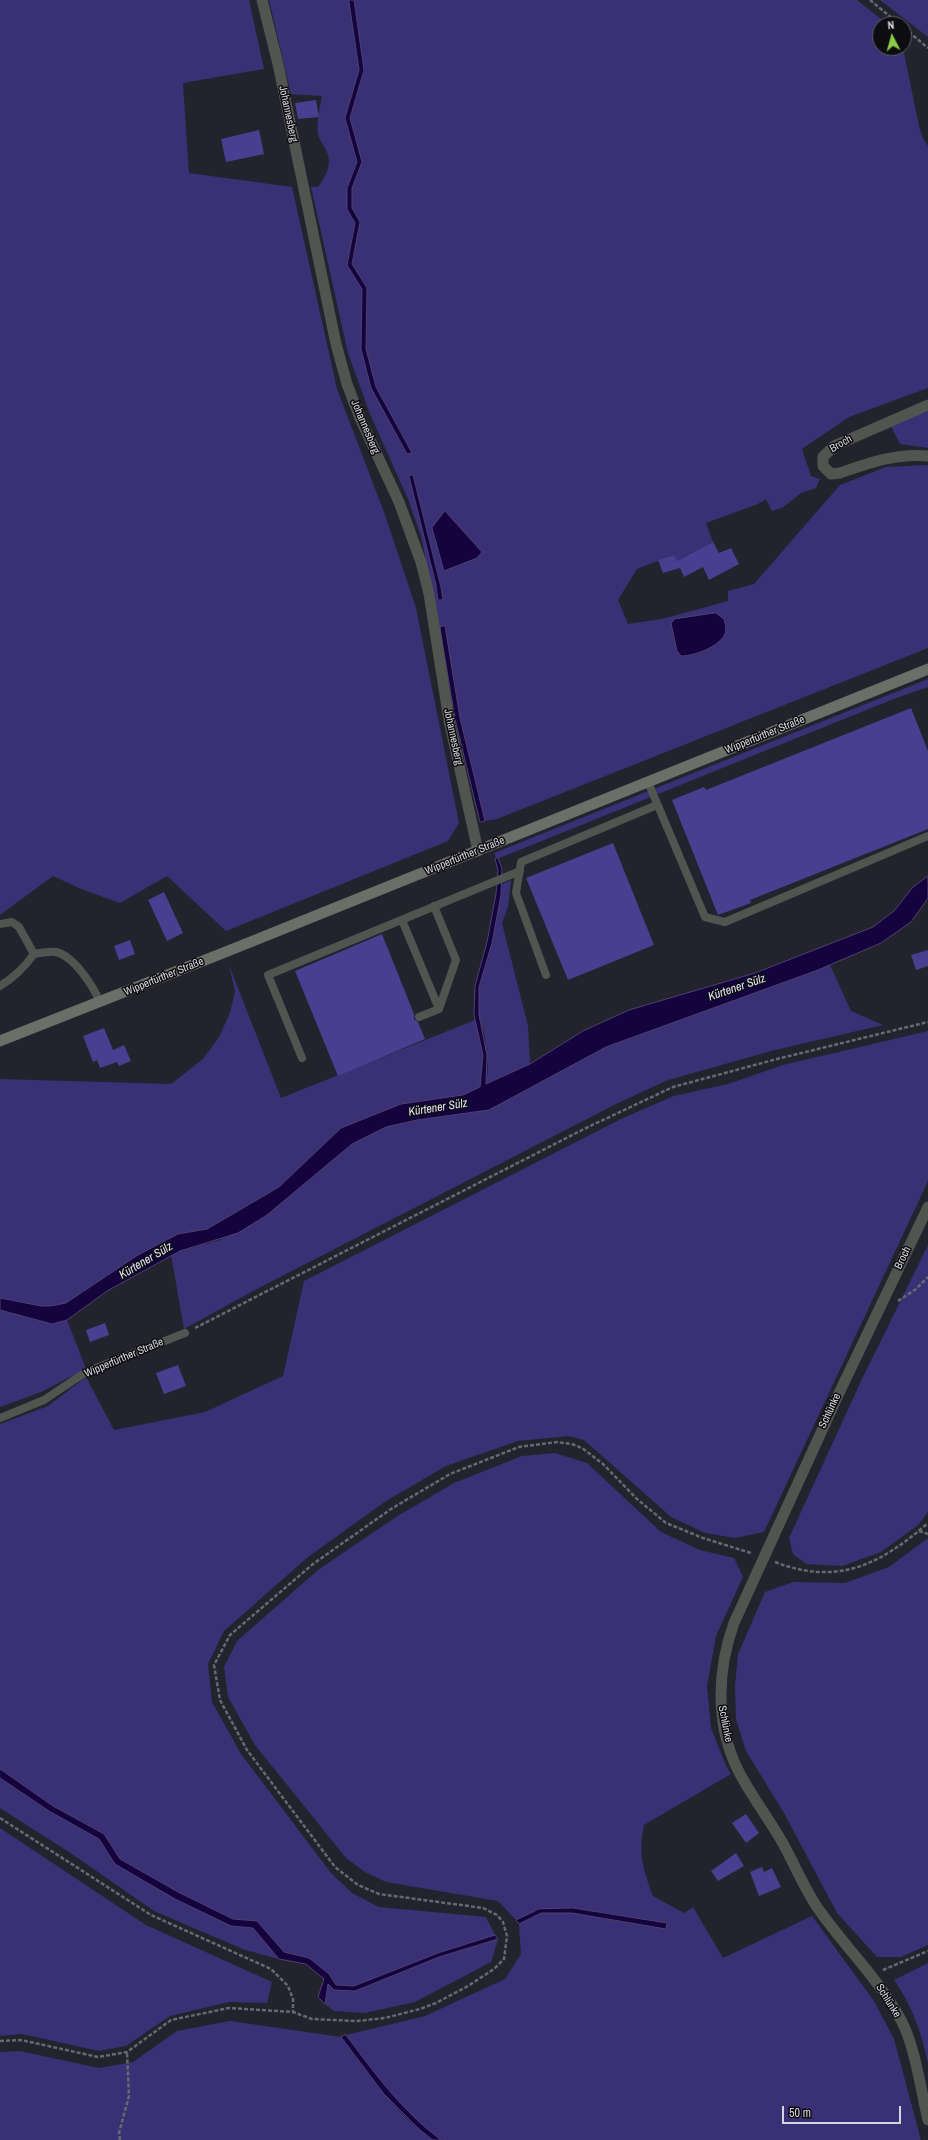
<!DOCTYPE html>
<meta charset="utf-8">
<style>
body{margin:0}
#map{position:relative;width:928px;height:2140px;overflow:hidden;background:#23232d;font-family:"Archivo Narrow",sans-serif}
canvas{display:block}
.north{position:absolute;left:872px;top:16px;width:40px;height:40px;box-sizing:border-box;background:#0d0d11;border:1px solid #5d5d62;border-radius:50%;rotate:354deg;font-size:11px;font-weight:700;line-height:16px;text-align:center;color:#d5d5dc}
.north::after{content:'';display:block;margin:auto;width:14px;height:18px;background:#8ace48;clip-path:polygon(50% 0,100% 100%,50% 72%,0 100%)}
.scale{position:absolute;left:782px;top:2106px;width:119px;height:18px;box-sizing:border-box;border:2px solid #d5d5dc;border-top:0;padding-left:5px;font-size:12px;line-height:14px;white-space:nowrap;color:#d5d5dc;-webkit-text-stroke:3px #0d0d11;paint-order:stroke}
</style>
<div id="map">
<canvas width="928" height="2140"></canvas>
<div class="north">N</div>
<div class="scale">50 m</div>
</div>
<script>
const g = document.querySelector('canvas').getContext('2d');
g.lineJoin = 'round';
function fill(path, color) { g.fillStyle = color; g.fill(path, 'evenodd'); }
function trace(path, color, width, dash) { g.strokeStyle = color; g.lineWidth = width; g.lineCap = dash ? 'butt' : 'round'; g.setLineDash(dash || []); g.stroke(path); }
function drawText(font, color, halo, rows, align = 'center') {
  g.font = font + ' "Archivo Narrow",sans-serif'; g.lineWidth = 3; g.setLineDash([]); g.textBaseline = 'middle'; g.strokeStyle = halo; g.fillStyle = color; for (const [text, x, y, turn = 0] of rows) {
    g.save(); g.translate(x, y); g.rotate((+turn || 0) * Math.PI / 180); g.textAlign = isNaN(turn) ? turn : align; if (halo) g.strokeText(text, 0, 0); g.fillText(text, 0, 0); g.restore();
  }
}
const green = new Path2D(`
 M0 0H249L264 69 183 83 189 173 292 187 337 389 384 512 416 608 459 823 448 841 226 931 167 876 120 903 79 888 53 876 0 915Z
 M269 0H349L359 70 345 118 357 162 347 188V209L355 223 347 265 362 289 361 349 371 388 411 452 376 387 366 349 367 288 352 264 360 222 352 208V188L362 162 350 118 364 70 354 0H857L887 24H880V48H903L919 126 923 138 928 146V388L849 417 802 449 811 476 820 479 816 488 801 493 782 508 772 511 766 499 758 504 706 523 713 542 677 561 673 555 637 569 618 600 628 624 662 619 728 601V591L754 584 840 485 886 467 928 465V648L497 819 485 821 460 718 445 627H440L442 640 421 536 408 499 370 414 348 353 311 187H318C326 176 333 164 326 150 323 144 319 140 318 134 316 121 320 108 322 96L291 94ZM413 475 441 587 442 600H438L436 585 409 476ZM445 511 481 552 444 571 432 528Z
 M880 0H928V37Z
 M928 411V448L900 444 891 426Z
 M928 679V687L896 698 497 859 494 853Z
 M511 880 508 907 502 923 528 1026 530 1064 486 1084 488 1069 485 1037 479 1015V987L492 943 502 884Z
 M229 965 281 1098 475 1020 483 1055 481 1087 463 1095 401 1104 341 1128 279 1187 207 1230 178 1234 138 1255 66 1303 51 1306H41L0 1298V1079L171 1084 203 1059 219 1037 230 1013 235 991Z
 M830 965 851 1011 883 1025 775 1050 668 1080 618 1103 255 1290 184 1329 171 1255 180 1251 220 1240 267 1215 352 1144 386 1127 417 1120 553 1074 606 1047Z
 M928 1031V1181L764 1532 735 1538 705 1533 671 1517 584 1440 569 1436 518 1441 446 1466 386 1501 308 1557 224 1631 208 1664 212 1702 241 1754 331 1873 352 1893 379 1907 486 1917 495 1935 438 1953 354 1986 336 1985 329 1974 309 1958 284 1952 257 1921 233 1919 178 1892 120 1859 104 1834 53 1806 0 1769V1424L48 1406 86 1377 114 1430 205 1412 283 1376 304 1281 625 1117 674 1096 728 1084 783 1065Z
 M928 1245V1512L918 1525 881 1552 842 1566 806 1564 793 1554 789 1538 862 1379Z
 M0 1310 52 1324 67 1320 86 1369 41 1392 0 1407Z
 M555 1453 587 1463 661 1532 700 1550 734 1558 743 1577 716 1636 707 1686 711 1728 726 1766 731 1774 644 1825C638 1854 643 1869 653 1896L684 1913 693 1907 723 1958 812 1916 874 2001 894 2039 921 2140H441C402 2111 375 2074 346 2035L425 2016 505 1979 521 1954 519 1924 541 1913H572L666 1929 667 1923 573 1908 539 1909 516 1920 498 1901 386 1882 365 1872 346 1858 255 1745 228 1697 224 1667 237 1641 318 1570 396 1517 454 1483 522 1456Z
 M928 1538V1945L901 1957H877L837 1913 784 1813 746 1751 736 1719 735 1686 738 1654 765 1592 793 1582 845 1583 889 1567Z
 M0 1778 49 1811 99 1839 115 1864 231 1926 253 1928 279 1959 245 1950 154 1911 72 1854 0 1808Z
 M0 1828 146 1925 272 1982 267 2003 229 2002 170 2016 126 2046 99 2051 22 2034 0 2036Z
 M498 1939 491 1962 415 2002 365 2013 334 2011 325 2004 327 1983 355 1991 439 1957Z
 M928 1963V2064C922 2034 912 2005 894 1980Z
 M230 2021 341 2037C369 2074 395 2113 433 2140H0V2052L20 2051 99 2068 133 2062 177 2031Z`);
const water = new Path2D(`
 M349 0H354L364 70 350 118 362 162 352 188V208L360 222 352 264 367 288 366 349 376 387 412 453 407 454 371 388 361 349 362 289 347 265 355 223 347 209V188L357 162 345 118 359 70Z
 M413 475 441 587 443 600H438L436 585 409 476Z
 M445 511 482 552 477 558 444 571 432 528Z
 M716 613 724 619C725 624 727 629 725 634 719 647 694 656 681 656L677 651 671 623 675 619Z
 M445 626 460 718 485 821 480 822 455 719 442 640 440 627Z
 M498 858 502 869 501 895 492 943 479 987V1015L487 1055 486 1084 530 1064 583 1031 629 1010 755 973 873 927 894 911 913 887 928 876V898L911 922 881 943 818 970 606 1047 489 1110 417 1120 386 1127 352 1144 267 1215 238 1233 180 1251 107 1291 67 1320 52 1324 0 1310V1298L41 1306H51L66 1303 138 1255 178 1234 207 1229 279 1187 341 1128 401 1104 463 1095 480 1087 483 1055 474 1015 475 986 487 942 496 894 498 870 495 859Z
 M0 1769 53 1806 104 1834 120 1859 178 1892 233 1919 257 1921 284 1952 309 1958 329 1974 336 1985 354 1986 438 1953 495 1935 498 1939 439 1957 355 1991 334 1990 328 1984 325 2004 318 1997 324 1979 306 1964 279 1959 253 1928 231 1926 175 1899 115 1864 99 1839 49 1811 0 1778Z
 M573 1908 667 1923 666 1929 572 1913H541L519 1924 516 1920 539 1909Z
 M346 2035C375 2074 402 2111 441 2140H433L420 2130 384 2094 341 2037Z`);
const building = new Path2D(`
 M316 100 319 117 298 119 295 103Z
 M259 130 264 154 226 162 221 139Z
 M713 542 719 553 731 548 739 564 709 580 703 567 684 577 680 568 663 573 658 560 674 555 677 561Z
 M911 708 928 751V829L750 900 751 903 718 915 672 800 704 787 706 790Z
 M613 843 654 945 568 980 526 878Z
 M164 892 183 933 167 941 148 900Z
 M382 934 414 1014V1019L418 1022 425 1039 338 1076 295 971Z
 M130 940 135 954 119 960 114 946Z
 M928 950V966L916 970 911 955Z
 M104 1028 113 1050 124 1045 131 1061 119 1066 117 1062 100 1068 97 1060 93 1062 83 1036Z
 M105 1323 109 1335 90 1342 86 1330Z
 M178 1365 186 1386 164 1394 156 1373Z
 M746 1814 759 1833 746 1843 732 1823Z
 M736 1853 744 1866 718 1881 711 1871Z
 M762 1867 764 1872 772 1868 781 1887 759 1896 750 1872Z`);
const path = new Path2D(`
 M870 0 899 24
 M904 28 928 48
 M898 1301 916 1289 928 1277
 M195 1328 586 1128 673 1087 777 1059 928 1022
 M919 1531 928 1534
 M775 1562C837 1586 880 1565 928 1523
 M0 1818 151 1915 271 1969 288 1986 293 1999V2012
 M883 1970 928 1951
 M0 2041 21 2040 98 2057 127 2052 171 2020 229 2008 293 2012 312 2019 357 2021 385 2018 420 2009 436 2003 468 1986 494 1969 504 1959 507 1936 503 1922 497 1915 483 1908 379 1894 358 1885 335 1867 247 1750 220 1700 214 1665 230 1635 313 1564 391 1509 450 1474 519 1447 557 1442 572 1444 582 1448 603 1464 637 1499 666 1523 703 1538 751 1553
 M120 2140 119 2133 129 2096 127 2052`);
const service = new Path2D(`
 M648 782 705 917 725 922 928 836
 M434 906 456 960 439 1009
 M402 920 439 1009 419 1017
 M0 924 12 922 19 927 34 954C40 953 49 951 56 952 74 956 93 986 100 1002
 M546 975 516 893 521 862 657 805
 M0 986C15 977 24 968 34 954
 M302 1058 268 975 520 871
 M0 1418 44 1400 86 1372 185 1333`);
const minor = new Path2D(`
 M262 0 278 64 336 344 347 384 360 418 399 502 421 562 429 594 449 720 478 851
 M928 405 834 446 823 457V466L831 474 840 473C869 463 896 453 928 456
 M928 1207 840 1391 734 1623C717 1670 715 1724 738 1770 750 1794 767 1816 781 1840 795 1864 805 1892 822 1914 848 1950 880 1981 901 2020 915 2046 921 2091 928 2120`);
const secondary = new Path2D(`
 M0 1041 233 949 928 669`);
const streetNames = [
 ["Johannesberg",288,114,78],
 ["Johannesberg",365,427,67],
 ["Broch",841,444,-30],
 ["Wipperfürther Straße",765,735,-22],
 ["Johannesberg",453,737,78],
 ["Wipperfürther Straße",465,856,-22],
 ["Wipperfürther Straße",164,977,-22],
 ["Broch",903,1258,-64],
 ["Wipperfürther Straße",124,1358,-23],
 ["Schlünke",830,1411,-65],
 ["Schlünke",725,1724,79],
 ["Schlünke",888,2001,58]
];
const waterNames = [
 ["Kürtener Sülz",737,988,-19],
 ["Kürtener Sülz",438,1108,-9],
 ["Kürtener Sülz",146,1261,-31]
];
fill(green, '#3a3075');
fill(water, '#14033f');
trace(water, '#4e426e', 1);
fill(building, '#493e8f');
trace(path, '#686871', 2.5, [4, 2]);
trace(service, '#51544f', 8);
trace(minor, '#51544f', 11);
trace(secondary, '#6b6f67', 11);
drawText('11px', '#d5d5dc', '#0d0d11', streetNames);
drawText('italic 12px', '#e2e2f9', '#0d0d11', waterNames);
</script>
